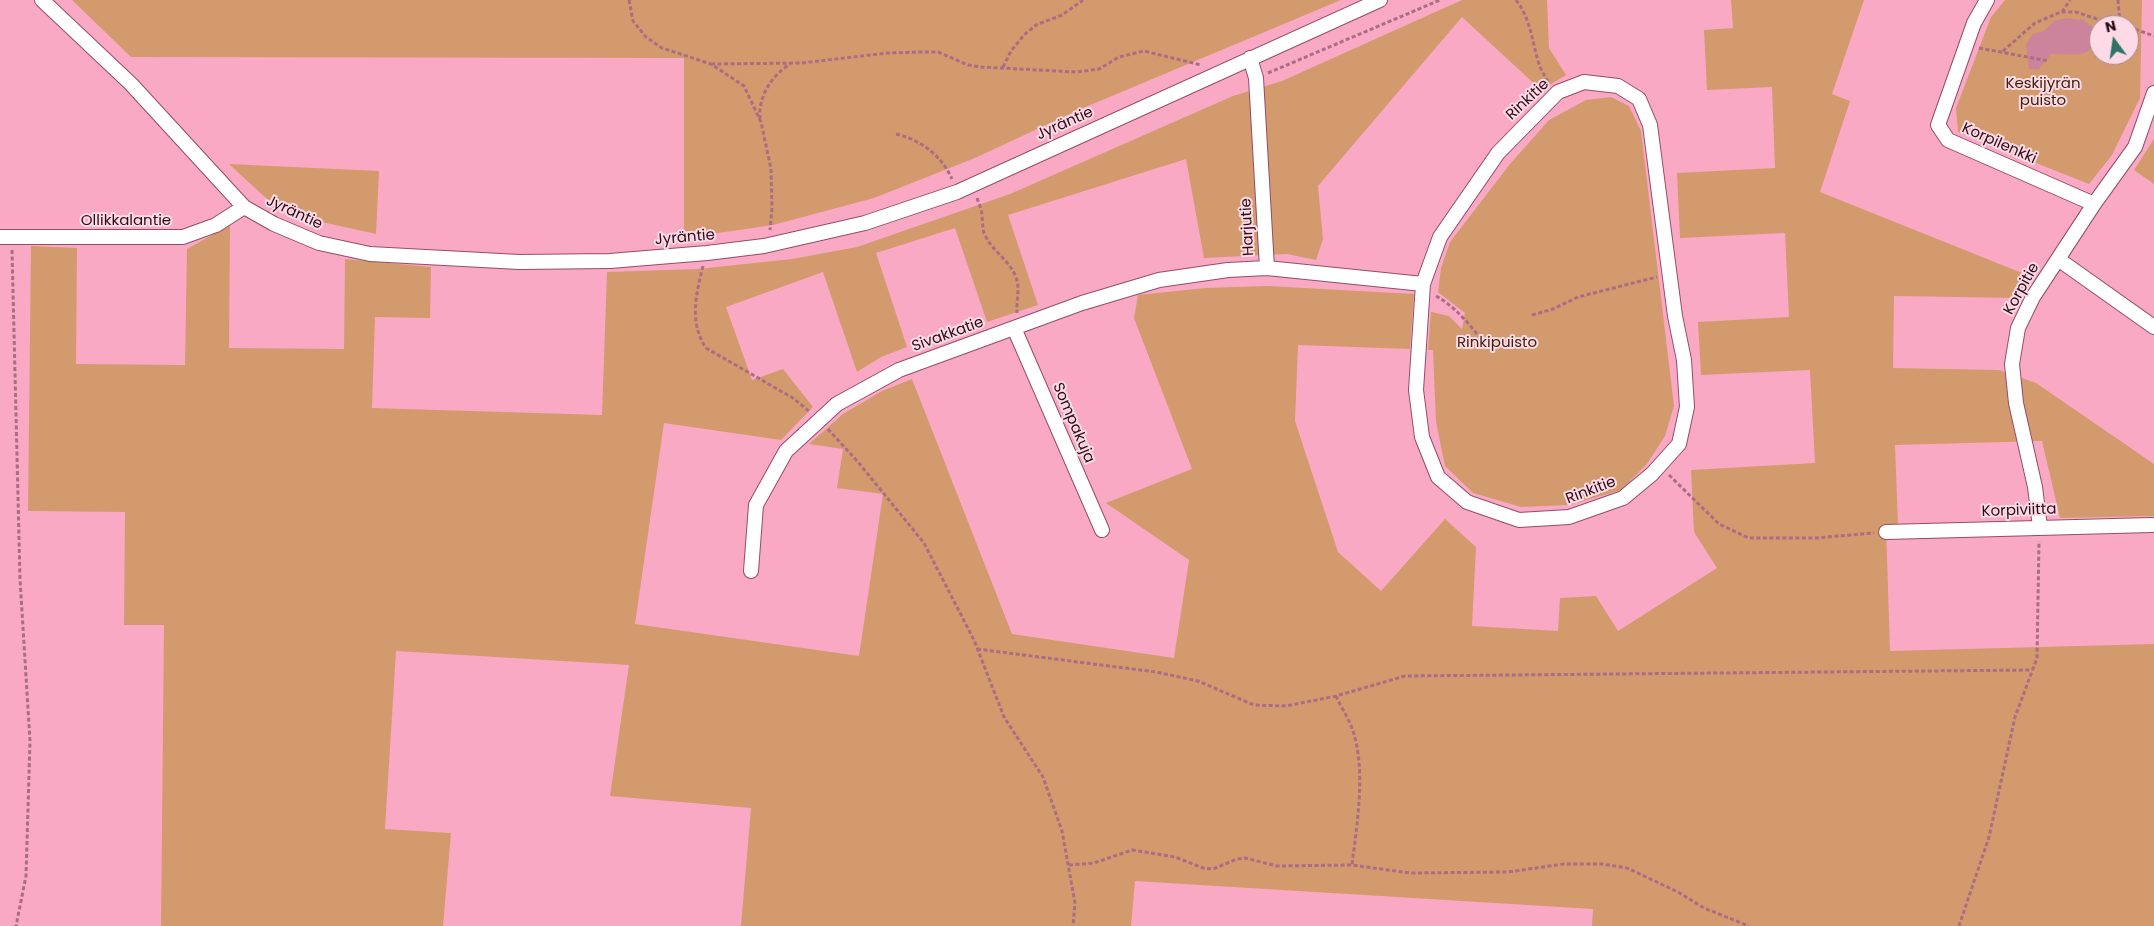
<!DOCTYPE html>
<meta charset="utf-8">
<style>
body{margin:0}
#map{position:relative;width:2154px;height:926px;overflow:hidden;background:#faa9c5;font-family:Poppins,sans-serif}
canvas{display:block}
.north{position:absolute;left:2089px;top:15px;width:50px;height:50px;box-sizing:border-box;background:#fddae5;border:1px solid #a88893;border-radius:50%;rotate:346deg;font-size:14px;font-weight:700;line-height:20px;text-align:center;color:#290d18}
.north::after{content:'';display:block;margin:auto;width:18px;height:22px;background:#307365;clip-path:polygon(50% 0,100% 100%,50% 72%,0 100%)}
</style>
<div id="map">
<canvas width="2154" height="926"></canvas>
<div class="north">N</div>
</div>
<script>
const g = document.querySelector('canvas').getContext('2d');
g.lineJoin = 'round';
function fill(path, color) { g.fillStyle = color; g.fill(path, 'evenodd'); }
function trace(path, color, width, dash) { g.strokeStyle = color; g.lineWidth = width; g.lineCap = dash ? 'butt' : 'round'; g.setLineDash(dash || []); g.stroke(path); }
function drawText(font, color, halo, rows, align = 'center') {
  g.font = font + ' Poppins,sans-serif'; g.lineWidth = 4; g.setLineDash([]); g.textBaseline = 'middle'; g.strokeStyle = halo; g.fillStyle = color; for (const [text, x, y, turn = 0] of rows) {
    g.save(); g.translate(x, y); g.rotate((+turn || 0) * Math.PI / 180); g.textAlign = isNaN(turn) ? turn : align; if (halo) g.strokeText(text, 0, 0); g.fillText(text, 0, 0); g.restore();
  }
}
const green = new Path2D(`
 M72 0H1341L1076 111 975 158 874 198 773 225 684 238V58L131 57Z
 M1462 0H1547L1549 48 1566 75 1541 90 1462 17 1318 186 1323 239 1316 260 1287 254 1204 258 1186 159 1008 215 1038 305 987 322 955 228 876 253 907 347 881 357 857 372 823 272 726 307 752 380 783 369 813 407 781 440 664 423 635 624 859 656 883 494 837 488 843 449 809 444 843 414 882 391 912 379 1012 634 1174 658 1189 560 1106 503 1192 469 1134 318 1138 295 1205 288 1268 286 1414 294 1410 349 1298 345 1295 421 1338 552 1381 591 1445 519 1476 547 1472 626 1558 631 1560 598 1596 596 1618 631 1717 568 1694 532 1691 470 1815 463 1810 370 1701 375 1698 322 1789 317 1785 233 1680 238 1677 173 1775 168 1772 87 1707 90 1704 30 1733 28 1731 0H1864L1832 94 1850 101 1820 192 2032 277 2019 298 1894 296 1893 368 1999 370 2036 383 2154 464V516L2060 518 2042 441 1895 445 1898 525 1886 526 1890 651 2154 644V926H1592L1593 909 1135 881 1131 926H741L751 808 610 796 629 665 396 651 385 829 451 833 443 926H161L164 625H124L125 512 28 511 31 246 77 248 76 364 185 365 187 249 230 225 229 348 344 349 345 259 431 267 430 318 375 317 372 408 602 415 607 272 698 269 792 259 857 247 1010 194 1233 96 1282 81Z
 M2005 0H2142L2140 98 2112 155 2089 184 1958 132 1956 108 1991 17ZM2099 25H2129V55H2099Z
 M1611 97 1629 106 1641 131 1674 406 1665 436 1647 464 1621 490 1570 505 1521 507 1473 493 1445 466 1436 422 1433 350H1428L1431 312 1449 316 1462 329 1465 313 1438 292 1441 268 1450 242 1510 164 1549 120 1586 100Z
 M2154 139V184L2134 170Z
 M229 164 379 171 376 234 308 219 267 199Z`);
const water = new Path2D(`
 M2067 18 2083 20 2095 29C2097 61 2073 54 2051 54L2038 70 2029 69 2026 44 2033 34 2044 31 2054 21Z`);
const path = new Path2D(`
 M629 0 633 21 646 37 662 48 711 64 744 86 761 122 771 169 772 208 770 230
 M1516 0C1531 19 1532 42 1539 64 1541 70 1545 76 1548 82
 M2118 0 2120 24
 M2062 12 2070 0
 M2129 27 2154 36
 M1979 48 2049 61
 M2003 51 2035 23 2061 12H2076L2106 22 2123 25
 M711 64 801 63 887 53 920 52H938L968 65 981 67 1076 72 1099 69 1119 57 1144 51 1201 65
 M1003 67 1011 51 1024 35 1036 25 1062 15 1083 0
 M1268 73 1440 0
 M760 119C758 97 771 76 790 64
 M896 134C921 140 941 155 952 179
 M977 198C979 204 982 210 982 216 983 223 982 230 985 235 992 251 1008 259 1015 275 1021 287 1016 301 1017 313
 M12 250 20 579 30 741 26 876 16 926
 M703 266C696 294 689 323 706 348L793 398 809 411
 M1436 296C1456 307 1473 328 1485 345
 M1532 315 1553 309 1578 297 1657 277
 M828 429 858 462 924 543 974 640 1004 717 1043 777 1062 831 1075 903 1073 926
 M1669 475 1719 524 1749 538H1815L1874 533
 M977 649 1156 672 1198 681 1254 705 1286 706 1336 696 1405 676 2032 670
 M1336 696C1341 707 1349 719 1353 731 1366 771 1357 824 1352 865
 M1069 865 1094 863 1132 850 1175 857 1203 868 1213 869 1237 859 1245 858 1277 866 1352 865 1410 873 1508 872 1564 864H1602L1627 868 1678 892 1704 908 1749 926
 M1959 926 1989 837 2015 717 2037 658 2039 541`);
const street = new Path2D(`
 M42 0 131 84 244 207 274 224 319 243 370 254 519 262 610 261 707 253 764 246 865 223 957 192 1380 0
 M1987 0 1974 23 1938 125 1948 140 2094 204
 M1250 58 1256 78 1267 268
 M1584 82 1618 86 1639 99 1650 125 1675 316 1684 360 1687 407 1679 444 1652 474 1623 498 1569 517 1519 520 1467 502 1438 477 1422 437 1416 390 1423 284 1440 237 1498 153 1558 92Z
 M0 237H183L216 225 244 207
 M2058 259 2154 327
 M1014 328 1102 530
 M2040 527 2035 487 2016 403 2012 364 2018 328 2033 297 2094 204 2135 147 2154 93
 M1886 532 2152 525
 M751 571 756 505 786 451 837 404 899 370 1082 303 1159 280 1228 270 1267 268 1423 284`);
const parkNames = [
 ["Keskijyrän",2043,84],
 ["puisto",2043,101],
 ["Rinkipuisto",1497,343]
];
const streetNames = [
 ["Rinkitie",1528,100,-43],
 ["Jyräntie",1065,124,-24],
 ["Korpilenkki",1999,144,24],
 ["Jyräntie",294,213,25],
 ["Ollikkalantie",126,221],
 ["Harjutie",1248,227,-93],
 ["Jyräntie",685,238,-5],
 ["Korpitie",2022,289,-61],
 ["Sivakkatie",948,335,-20],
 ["Sompakuja",1073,423,67],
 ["Rinkitie",1591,491,-21],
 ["Korpiviitta",2019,511,-2]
];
fill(green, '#d39a6e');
fill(water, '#cc849d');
trace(street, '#944c67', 16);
trace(path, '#aa6d83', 3, [4, 2.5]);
trace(street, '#fff', 14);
drawText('15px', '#3c230f', '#fddae5', parkNames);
drawText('15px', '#290d18', '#fddae5', streetNames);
</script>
